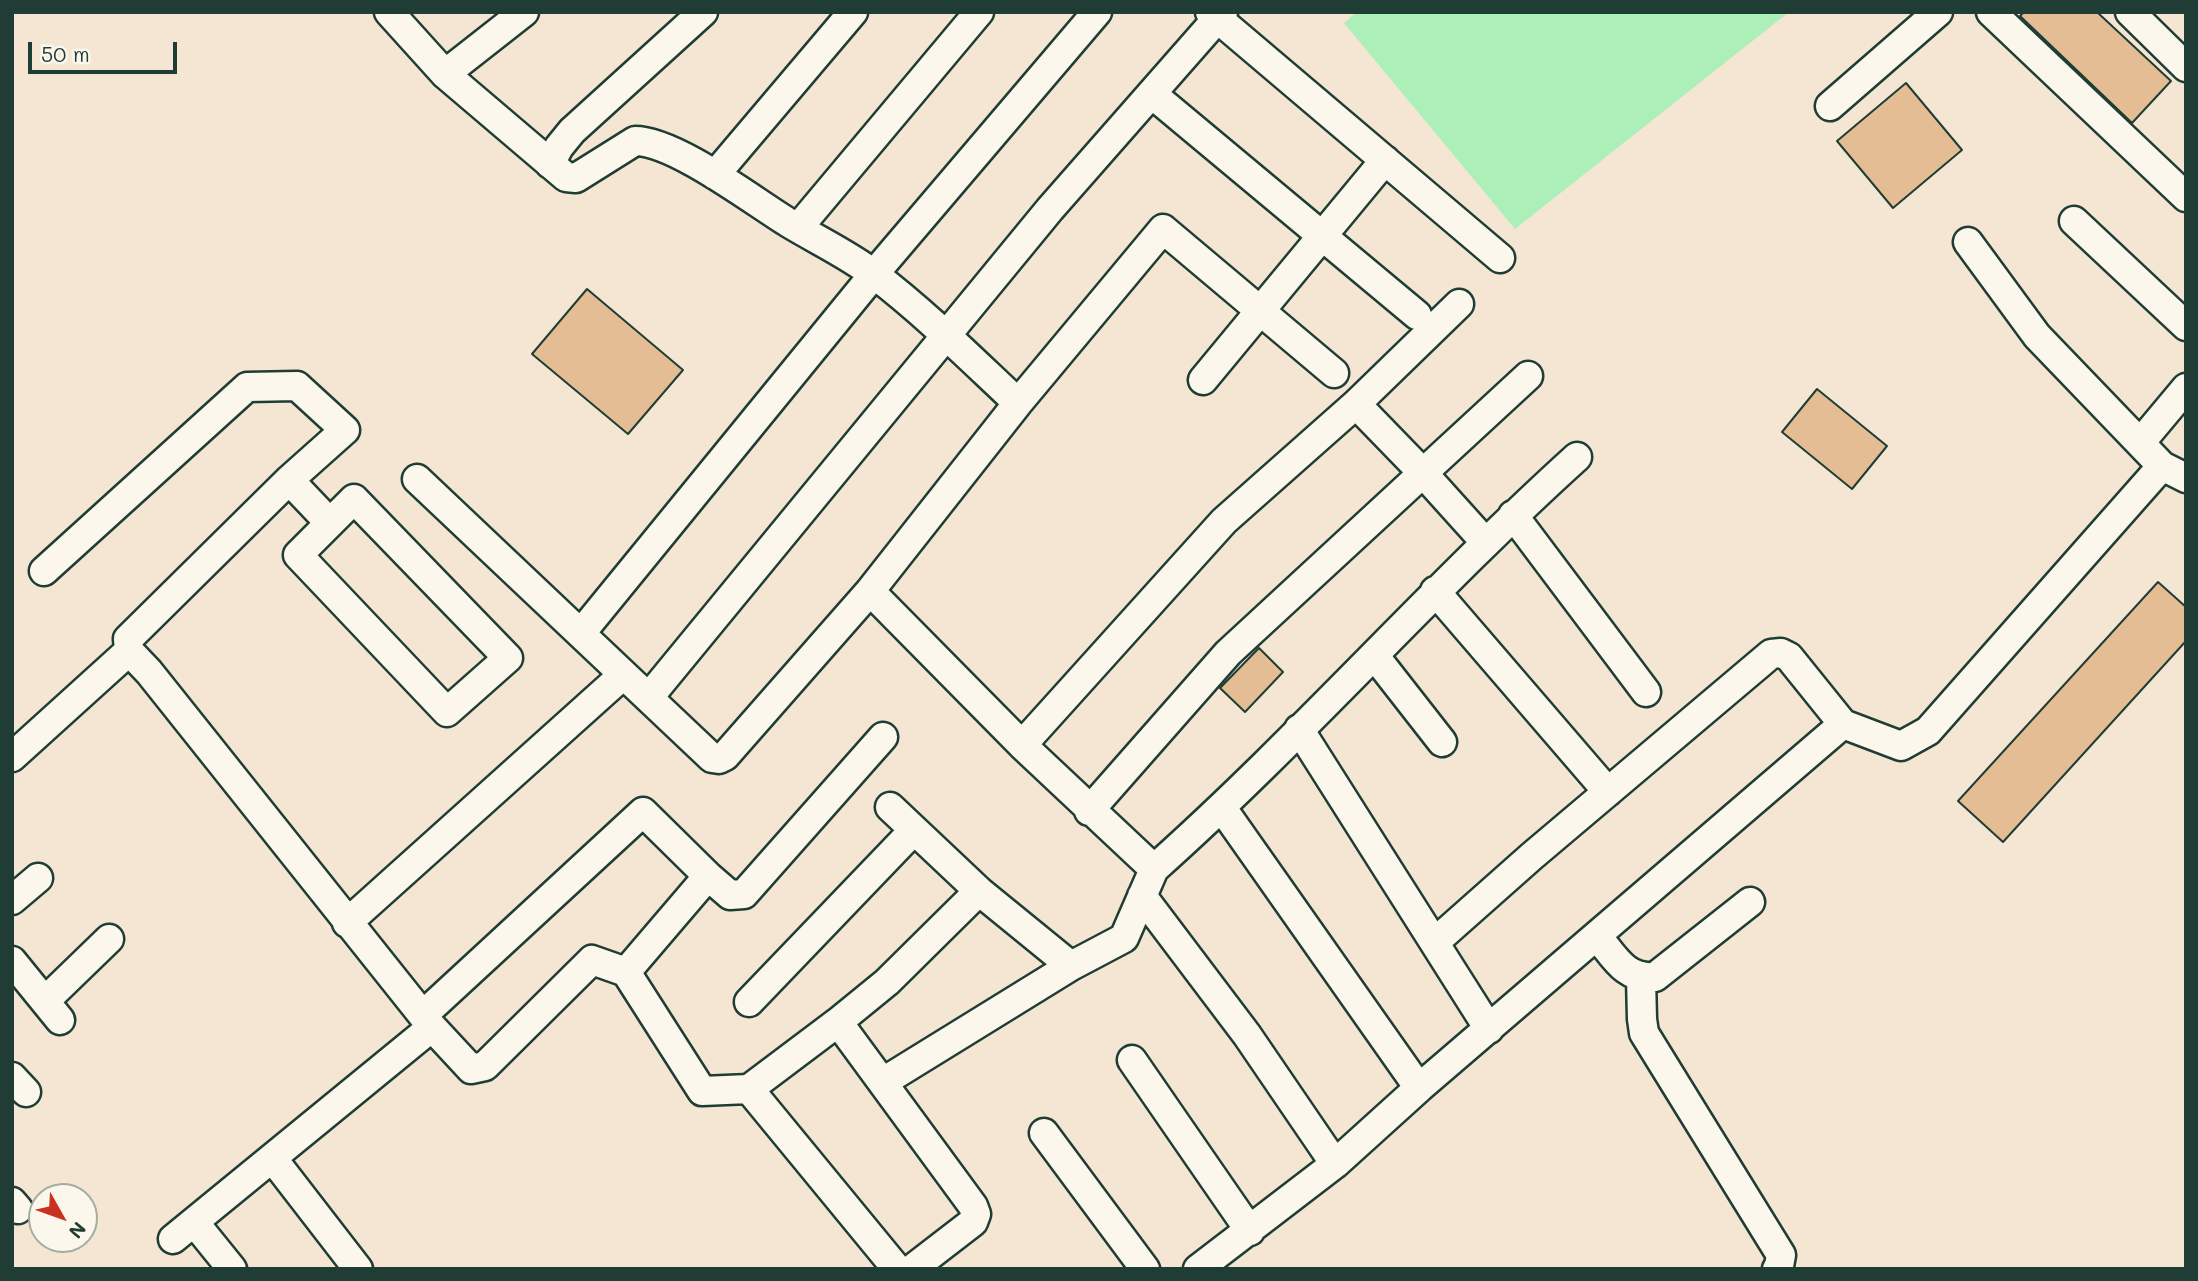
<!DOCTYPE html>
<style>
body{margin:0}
#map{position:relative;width:2198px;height:1281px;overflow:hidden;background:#f4e6d2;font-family:Mali,sans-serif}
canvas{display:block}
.frame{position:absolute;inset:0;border:14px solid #1f3d34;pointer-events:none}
.north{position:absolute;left:28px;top:1183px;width:70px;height:70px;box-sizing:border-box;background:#fbf7ec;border:2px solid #a3ada2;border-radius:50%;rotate:130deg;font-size:19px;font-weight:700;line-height:28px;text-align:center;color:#1f3d34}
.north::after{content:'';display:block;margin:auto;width:24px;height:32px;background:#c8321e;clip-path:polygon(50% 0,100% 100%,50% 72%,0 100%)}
.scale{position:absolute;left:28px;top:42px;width:149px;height:32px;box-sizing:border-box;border:4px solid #1f3d34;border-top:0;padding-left:9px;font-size:21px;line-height:24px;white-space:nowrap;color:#1f3d34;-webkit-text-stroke:5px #fbf7ec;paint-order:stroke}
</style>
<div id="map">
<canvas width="2198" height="1281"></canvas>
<div class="frame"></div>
<div class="north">N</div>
<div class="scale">50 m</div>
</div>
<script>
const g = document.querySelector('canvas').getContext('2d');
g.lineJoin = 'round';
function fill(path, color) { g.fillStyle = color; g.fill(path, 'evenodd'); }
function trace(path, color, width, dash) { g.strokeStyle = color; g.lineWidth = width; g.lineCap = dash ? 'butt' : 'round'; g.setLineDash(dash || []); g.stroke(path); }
const green = new Path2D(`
 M1357 12H1789L1515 229 1344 23Z`);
const building = new Path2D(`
 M2024 12H2097L2171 81 2132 123 2020 16Z
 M1906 83 1962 150 1893 208 1837 141Z
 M587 289 683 370 628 434 532 354Z
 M1817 389 1887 446 1852 489 1782 432Z
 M2158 582 2186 607V641L2003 842 1958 801Z
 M1259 648 1283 672 1245 712 1220 688Z`);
const minor = new Path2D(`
 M389 12 445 74 566 177 576 178 635 141C675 141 753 201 789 223 817 240 849 255 875 275 926 314 972 360 1018 403
 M1210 12 1500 258
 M1991 12 2186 197
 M2130 12 2186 67
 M445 74 524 12
 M1152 94 1417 315
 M1830 106 1938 12
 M550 164 559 147 572 131 703 12
 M715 175 853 12
 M2074 221 2186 326
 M798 228 979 12
 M1968 242 2037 336 2162 466 2186 478
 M1203 380 1385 160
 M1356 404 1422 472 1486 543
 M2140 443 2186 388
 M417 479 712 758 719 759 725 756 870 591
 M289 480 330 523
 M354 499 508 658 447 712 298 555Z
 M1513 515 1646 692
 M44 571 247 387 297 386 345 430 289 480 128 639 129 651
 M1435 591 1608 792
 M581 633 874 274 1097 12
 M1374 655 1442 742
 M649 697 1050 209 1223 12
 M1299 729 1489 1029
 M1022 745 1224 521 1356 404 1459 304
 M12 757 129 651 149 672 432 1027 471 1069 485 1066 592 960 626 972 702 1091 749 1089 838 1022 887 982 979 891
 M890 807 979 891 1071 966
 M1222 808 1419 1088
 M1089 811 1228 653 1528 376
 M1154 869C1301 738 1431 589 1577 457
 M1142 896 1247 1035 1335 1164
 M12 900 38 878
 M347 923 623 675
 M1597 936C1614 956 1625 980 1655 977L1750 902
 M1435 942 1532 856 1771 654 1781 653 1789 657 1843 724 1901 746 1928 731 2162 466
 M12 961 60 1020
 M626 972 708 876 730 895 744 894 883 737
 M1641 978 1642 1019 1644 1033 1781 1255 1779 1266 1777 1269
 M45 1001 109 939
 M749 1002 914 830
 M423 1015 643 812 708 876
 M838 1022 973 1206 976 1214 973 1222 912 1269
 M1132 1060 1250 1231
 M12 1077 26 1092
 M883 1082 1071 966 1124 938 1154 869 1022 745 870 591 1018 403 1163 229 1334 373
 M749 1089 897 1269
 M1044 1133 1145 1269
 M273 1159 358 1269
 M12 1202 18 1209
 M194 1222 232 1269
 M173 1239 432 1027
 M1198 1269 1335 1164 1419 1088 1843 724`);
fill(green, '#acefb8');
fill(building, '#e4bd95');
trace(building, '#1f3d34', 2);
trace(minor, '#1f3d34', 33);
trace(minor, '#fbf7ec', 28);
</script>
